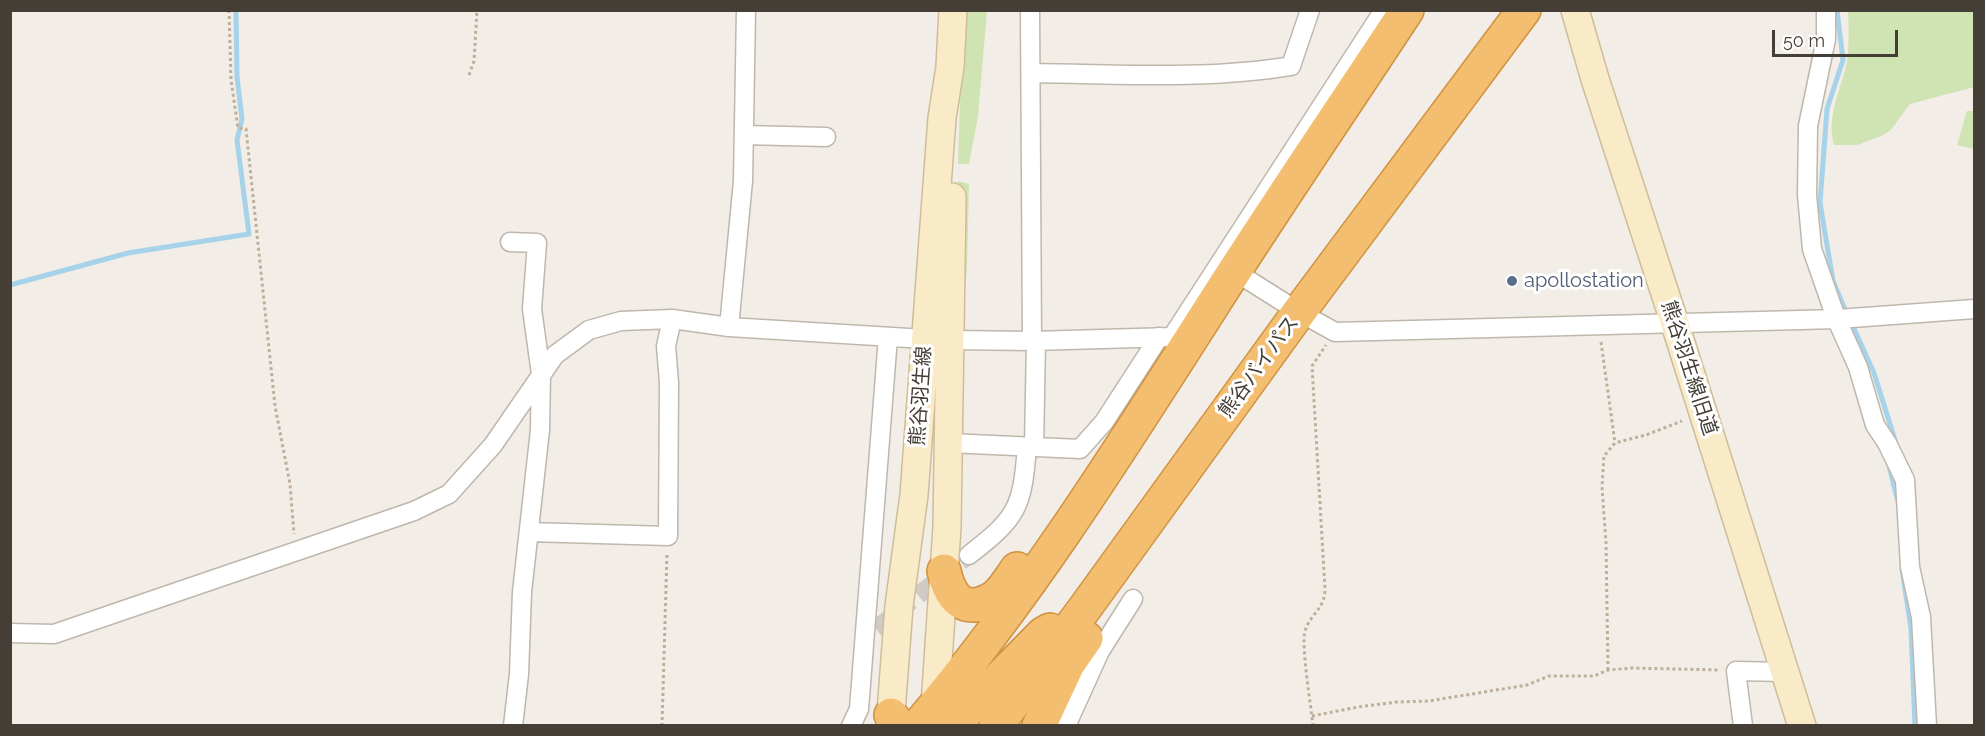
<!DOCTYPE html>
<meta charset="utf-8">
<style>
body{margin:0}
#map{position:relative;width:1985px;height:736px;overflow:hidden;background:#f2ede6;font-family:Raleway,sans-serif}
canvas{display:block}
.frame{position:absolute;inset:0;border:12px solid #443e36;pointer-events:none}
.scale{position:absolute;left:1772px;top:30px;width:126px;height:27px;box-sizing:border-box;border:3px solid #443e36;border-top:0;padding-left:8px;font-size:18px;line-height:21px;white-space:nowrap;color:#443e36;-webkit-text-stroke:4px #fff;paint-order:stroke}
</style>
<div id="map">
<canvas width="1985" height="736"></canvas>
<div class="frame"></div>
<div class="scale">50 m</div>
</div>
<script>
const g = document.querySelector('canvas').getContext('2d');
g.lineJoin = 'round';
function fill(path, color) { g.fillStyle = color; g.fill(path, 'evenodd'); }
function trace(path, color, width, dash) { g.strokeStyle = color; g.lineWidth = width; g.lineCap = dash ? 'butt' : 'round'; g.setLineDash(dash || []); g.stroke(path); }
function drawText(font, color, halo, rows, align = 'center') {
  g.font = font + ' Raleway,"Noto Sans JP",sans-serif'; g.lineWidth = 6; g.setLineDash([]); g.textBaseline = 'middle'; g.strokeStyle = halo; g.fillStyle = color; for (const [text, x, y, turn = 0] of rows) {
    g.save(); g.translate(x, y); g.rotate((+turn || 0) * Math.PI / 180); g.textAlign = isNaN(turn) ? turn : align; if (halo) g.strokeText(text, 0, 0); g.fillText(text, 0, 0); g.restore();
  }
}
const green = new Path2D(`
 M963 11H987L978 116 969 164H958Z
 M1848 11H1974V87L1910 104 1890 131 1881 136 1857 145H1834C1826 116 1841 90 1847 62 1849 53 1849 20 1848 11Z
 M1967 111H1974V149L1957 145Z
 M958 181 969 184 967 267 961 334 956 329Z`);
const stream = new Path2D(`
 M1837 10 1843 60 1827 109 1820 203 1833 281 1847 314
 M10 285 128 253 249 234 237 140 242 119 237 77 236 10
 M1851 322 1874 373 1895 440 1892 441
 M1889 466 1899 506
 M1902 569 1911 629 1915 726`);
const streetTunnel = new Path2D(`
 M876 629 969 555`);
const path = new Path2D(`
 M229 10 231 80 238 128 246 129 275 406 290 484 294 534
 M469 75 474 61 477 10
 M1601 342 1615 443
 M1608 670 1606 543 1602 487 1604 456 1615 443 1646 435 1682 421
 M1312 716 1358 707 1397 702 1429 701 1527 685 1549 676H1594L1608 670 1632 668 1719 670
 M662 726 667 553
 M1313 726C1311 706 1301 646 1305 631 1310 614 1325 609 1325 589L1312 366 1326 345`);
const street = new Path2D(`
 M1030 10 1032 341
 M1826 10V39L1808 126 1807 195 1812 249 1836 318 1858 367 1875 425 1887 443 1905 480 1910 567 1921 617 1927 726
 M1032 73C1116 74 1208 80 1291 66L1310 10
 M744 135 826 137
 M510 242 537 243 532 309 541 374 540 430 522 592 519 674 513 726
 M1234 271 1299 312 1335 332 1838 319 1974 309
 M729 327 743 181 746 10
 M951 340 1032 341 1172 337 1384 10
 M949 443 1080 449 1104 422 1159 337
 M1034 447 1036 341
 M529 532 668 536 669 383 666 346 672 319
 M969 555C1018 517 1022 508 1027 447
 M10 633 54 634 414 511 449 494 493 445 555 355 589 330 621 321 672 319 729 327 925 339
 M851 726 859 709 888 337
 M1066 726 1100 651 1133 599
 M1743 726 1736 671 1785 672`);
const secondary = new Path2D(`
 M1575 10 1595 79 1675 324 1802 726
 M935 705 947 527 952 197
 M890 726 899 606 914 495 942 118 950 67 953 10`);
const highway = new Path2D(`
 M944 571C948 589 957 610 980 604 986 602 993 599 997 595 1005 588 1011 577 1017 569
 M891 715 899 726
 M918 726C1029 595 1120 450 1212 306 1275 207 1342 109 1407 10
 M952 726 1043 634 1050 630
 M996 726 1082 612 1299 312 1524 10
 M1039 726 1068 664 1086 638`);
const markers = [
 [1512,281,6,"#5c6f8a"]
];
const serviceNames = [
 ["apollostation",1524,281]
];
const streetNames = [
 ["熊谷バイパス",1259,367,-54],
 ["熊谷羽生線旧道",1689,368,72],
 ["熊谷羽生線",921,396,-86]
];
fill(green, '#d0e3b2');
trace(stream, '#a6d3ea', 5);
trace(streetTunnel, '#cfcac3', 18, [18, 9]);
trace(street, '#bfb7ac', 21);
trace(secondary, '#cebd99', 30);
trace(highway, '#d19240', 36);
trace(path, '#bdaf9c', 3, [3, 3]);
trace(street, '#fff', 18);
trace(secondary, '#faebc8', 27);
trace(highway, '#f3be70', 33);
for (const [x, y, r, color] of markers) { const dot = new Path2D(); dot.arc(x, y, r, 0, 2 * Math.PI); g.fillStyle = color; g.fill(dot); trace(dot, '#fff', 2); }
drawText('20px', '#4e5e75', '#fff', serviceNames, 'left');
drawText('20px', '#443e36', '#fff', streetNames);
</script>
